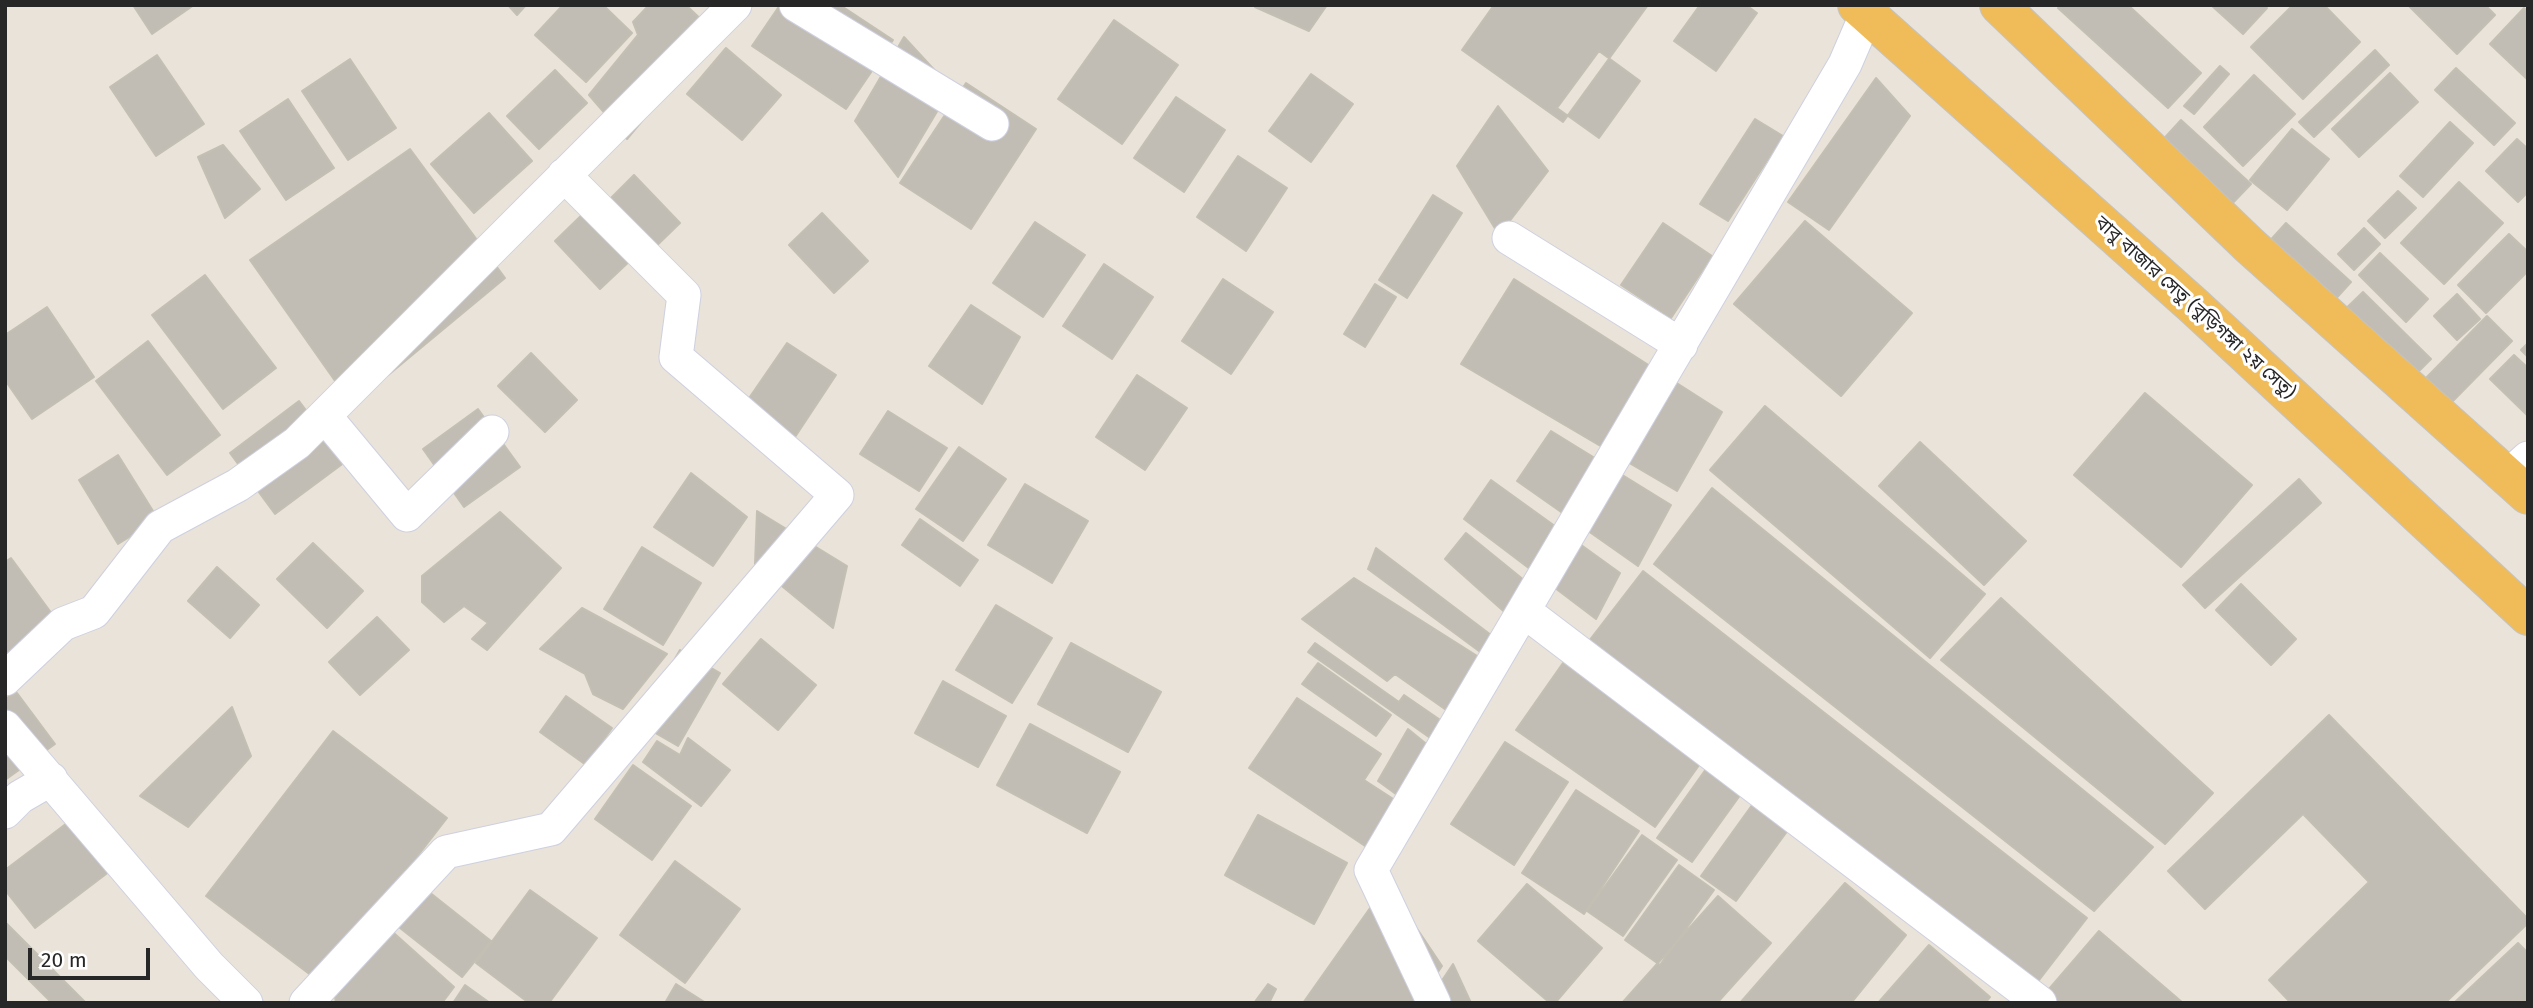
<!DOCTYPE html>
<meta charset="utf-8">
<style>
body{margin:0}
#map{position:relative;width:2533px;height:1008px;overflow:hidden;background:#e9e3d9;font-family:"Fira Sans",sans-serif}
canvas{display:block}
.frame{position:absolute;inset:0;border:7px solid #272727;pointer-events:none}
.scale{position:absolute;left:28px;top:948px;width:122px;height:32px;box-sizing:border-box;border:4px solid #272727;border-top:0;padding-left:9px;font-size:21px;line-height:24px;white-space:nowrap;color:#272727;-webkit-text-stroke:5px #fff;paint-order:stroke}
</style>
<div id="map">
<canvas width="2533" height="1008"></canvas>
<div class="frame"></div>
<div class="scale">20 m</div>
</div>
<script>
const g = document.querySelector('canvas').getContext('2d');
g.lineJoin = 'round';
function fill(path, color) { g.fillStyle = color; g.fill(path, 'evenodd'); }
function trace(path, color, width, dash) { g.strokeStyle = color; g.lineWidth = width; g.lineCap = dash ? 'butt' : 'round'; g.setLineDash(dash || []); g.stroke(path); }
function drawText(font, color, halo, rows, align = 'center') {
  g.font = font + ' "Fira Sans","Noto Sans Bengali",sans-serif'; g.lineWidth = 6; g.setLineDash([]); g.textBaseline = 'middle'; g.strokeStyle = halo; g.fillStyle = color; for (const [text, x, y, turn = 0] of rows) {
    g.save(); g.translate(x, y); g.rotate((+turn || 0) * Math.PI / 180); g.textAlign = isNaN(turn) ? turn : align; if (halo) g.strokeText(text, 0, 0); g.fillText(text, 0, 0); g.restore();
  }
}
const building = new Path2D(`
 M133 5H194L152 34Z
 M508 5H526L517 15Z
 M563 5H603L632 33 586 82 535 35Z
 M649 5H686L715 33 627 139 589 95 638 35 633 22Z
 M780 5H840L893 40 846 109 752 46Z
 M1257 5H1327L1309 31 1255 7Z
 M1494 5H1648L1563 122 1462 50Z
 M1700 5H1746L1757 13 1716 71 1674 41Z
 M2060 5H2128L2201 73 2168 108 2058 8Z
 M2211 5H2263L2267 8 2243 34Z
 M2293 5H2324L2360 42 2303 99 2251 47Z
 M2408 5H2485L2495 15 2457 54Z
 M2524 8 2528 12V80L2490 44Z
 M1114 20 1178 65 1122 144 1058 99Z
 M904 37 951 88 898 177 855 121Z
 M726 48 781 95 742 140 687 94Z
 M2375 50 2389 65 2314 137 2299 122Z
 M1599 51 1640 81 1599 138 1557 108Z
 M157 55 204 124 156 156 110 87Z
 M350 59 396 128 348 160 302 91Z
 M2220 66 2229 74 2194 114 2184 106Z
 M2456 68 2515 123 2494 145 2435 90Z
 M555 70 587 103 539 149 507 116Z
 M2390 73 2418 102 2359 157 2332 129Z
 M1311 74 1353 104 1311 162 1269 131Z
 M2254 75 2295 114 2243 166 2204 127Z
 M1876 78 1910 116 1829 230 1788 202Z
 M966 83 1036 129 971 229 900 183Z
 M1176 97 1225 130 1184 192 1134 158Z
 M288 99 334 168 286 200 240 131Z
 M1498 106 1548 171 1499 235 1457 166Z
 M489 113 532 161 474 213 431 164Z
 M1755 119 1783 136 1728 221 1700 204Z
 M2181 120 2251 184 2227 209 2158 145Z
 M2450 122 2473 143 2423 197 2400 176Z
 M2292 129 2329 159 2287 210 2250 180Z
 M2517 139 2528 149V192L2518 202 2486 171Z
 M223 145 260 189 225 218 198 157Z
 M410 149 505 278 352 405 250 260Z
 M1238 156 1287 188 1246 251 1197 217Z
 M634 175 680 223 647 255 601 208Z
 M2459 182 2503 223 2444 284 2401 243Z
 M2398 191 2416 208 2385 238 2368 221Z
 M1433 195 1462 213 1407 298 1379 280Z
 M588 209 634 257 600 289 555 241Z
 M822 213 868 261 834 293 789 245Z
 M1805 221 1912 313 1841 396 1734 304Z
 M1035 222 1085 255 1043 317 993 283Z
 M1663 223 1712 256 1671 318 1621 285Z
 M2286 223 2351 282 2331 304 2266 245Z
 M2364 228 2380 244 2354 270 2338 254Z
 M2509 234 2528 252V271L2486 313 2458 285Z
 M2380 253 2428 299 2406 322 2359 275Z
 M1104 264 1153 297 1112 359 1063 326Z
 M205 275 276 368 223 409 152 315Z
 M1223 279 1273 312 1231 374 1182 341Z
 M1514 279 1722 412 1677 491 1461 364Z
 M1375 284 1396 297 1365 347 1344 334Z
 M2363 292 2431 359 2403 387 2334 320Z
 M2457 294 2480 319 2457 340 2434 316Z
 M971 305 1020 337 982 404 929 366Z
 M47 307 94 377 32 419 5 380V335Z
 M2487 316 2512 341 2448 406 2423 381Z
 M148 341 220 435 167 475 96 381Z
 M787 343 836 375 795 437 745 404Z
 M2528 343V357L2521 350Z
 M531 353 577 400 545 432 498 386Z
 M2514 355 2528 368V416L2490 379Z
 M1137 375 1187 408 1145 470 1096 437Z
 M2145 393 2252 485 2181 567 2074 475Z
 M299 401 345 462 275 514 230 453Z
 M1765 406 1985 594 1930 658 1710 470Z
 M478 409 520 467 464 507 423 449Z
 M888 411 947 448 919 491 860 454Z
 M1551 431 1671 505 1638 566 1517 481Z
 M1920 442 2026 541 1984 585 1879 486Z
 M959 447 1006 479 963 541 916 509Z
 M118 455 158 519 118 544 79 480Z
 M691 473 747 517 713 566 654 527Z
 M2299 479 2321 503 2205 608 2183 585Z
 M1491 480 1620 573 1596 619 1464 519Z
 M1025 484 1088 521 1052 583 988 545Z
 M1712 488 2153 847 2094 911 1654 564Z
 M757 511 847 566 833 628 755 564Z
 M500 512 561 568 487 650 472 639 488 623 464 606 444 622 422 602V576Z
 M920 519 978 560 960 586 902 545Z
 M1466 533 1530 585 1509 616 1445 559Z
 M313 543 363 591 327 628 277 579Z
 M642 547 701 583 663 645 604 609Z
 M1376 548 1491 635 1506 671 1368 569Z
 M11 558 63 629 5 658V562Z
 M217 567 259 605 230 638 188 601Z
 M1643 571 2087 918 2026 997 1582 650Z
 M1354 578 1493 666 1459 719 1395 674 1387 681 1302 619Z
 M2241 584 2296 639 2271 665 2216 610Z
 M2001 598 2213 793 2165 844 1941 660Z
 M996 605 1052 638 1012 703 956 670Z
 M582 608 667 654 623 709 593 694 585 674 540 649Z
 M377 617 409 650 360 695 329 662Z
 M761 639 816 685 778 730 723 684Z
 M1071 643 1161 692 1128 752 1038 704Z
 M1315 643 1399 702 1404 695 1465 737 1453 754 1308 652Z
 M680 650 720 673 678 746 638 723Z
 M1318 663 1391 715 1376 736 1302 684Z
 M1563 663 1702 761 1655 827 1516 730Z
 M943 681 1006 716 978 767 915 733Z
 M17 693 55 744 5 780V699Z
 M566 696 612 728 586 765 540 732Z
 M1297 698 1381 754 1364 780 1401 804 1371 850 1249 768Z
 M232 707 251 756 188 827 140 796Z
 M2329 715 2528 919V923L2445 1003H2291L2269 980 2369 882 2303 814 2205 909 2168 871Z
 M1030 724 1120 772 1087 833 997 785Z
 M1408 729 1446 760 1415 808 1378 781Z
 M333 731 447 818 320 982 206 896Z
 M688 738 730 770 701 806 643 762 657 741 680 755Z
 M1505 742 1568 782 1514 865 1451 824Z
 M1711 762 1746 787 1692 862 1657 838Z
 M633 765 691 806 652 860 595 819Z
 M1576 790 1639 831 1584 914 1522 873Z
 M1755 801 1791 826 1736 901 1701 876Z
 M1258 815 1347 863 1314 924 1225 875Z
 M71 820 110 871 35 928 5 890V870Z
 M1642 835 1677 860 1623 936 1587 911Z
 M675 861 740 909 685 983 620 935Z
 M1679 865 1714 890 1660 965 1625 940Z
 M1845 883 1906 935 1851 1003H1740Z
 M1387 884 1442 966 1417 1003H1303Z
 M1527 884 1602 948 1555 1003H1550L1478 941Z
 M424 888 491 941 462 977 395 924Z
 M530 890 597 938 549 1003H529L476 963Z
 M1718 896 1771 943 1717 1003H1622Z
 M5 922 86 1003H52L5 956Z
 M386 926 454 987 442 1003H336L334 991Z
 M2099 931 2183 1003H2037Z
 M2518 943 2528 953V1003H2454Z
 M1929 945 1990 997 1985 1003H1878Z
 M1453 964 1471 1003H1427Z
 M676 984 706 1003H665Z
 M1268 984 1276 989 1269 1003H1254Z
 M465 985 490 1003H453Z`);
const minor = new Path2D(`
 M796 5 992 124
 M1509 238 1681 345
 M329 421 407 515 492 432
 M2508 476 2528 458
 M1524 611 2040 1003
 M5 679 63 624 94 612 160 527 238 485 297 443 735 5
 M5 727 209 966 246 1003
 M5 812 20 797 51 779
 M306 1003 446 852 551 829 837 495 676 357 684 295 564 175
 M1434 1003 1371 870 1845 64 1867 13`);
const trunk = new Path2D(`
 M1857 5 2195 307 2528 616
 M1999 5 2249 245 2528 495`);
const streetNames = [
 ["বাবু বাজার সেতু (বুড়িগঙ্গা ২য় সেতু)",2195,308,42]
];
fill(building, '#c1bdb5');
trace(building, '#c4bfb3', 2);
trace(minor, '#ced0e0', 35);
trace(trunk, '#c3c3c3', 40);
trace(minor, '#fff', 33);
trace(trunk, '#f0bc5a', 38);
drawText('19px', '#272727', '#fff', streetNames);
</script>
